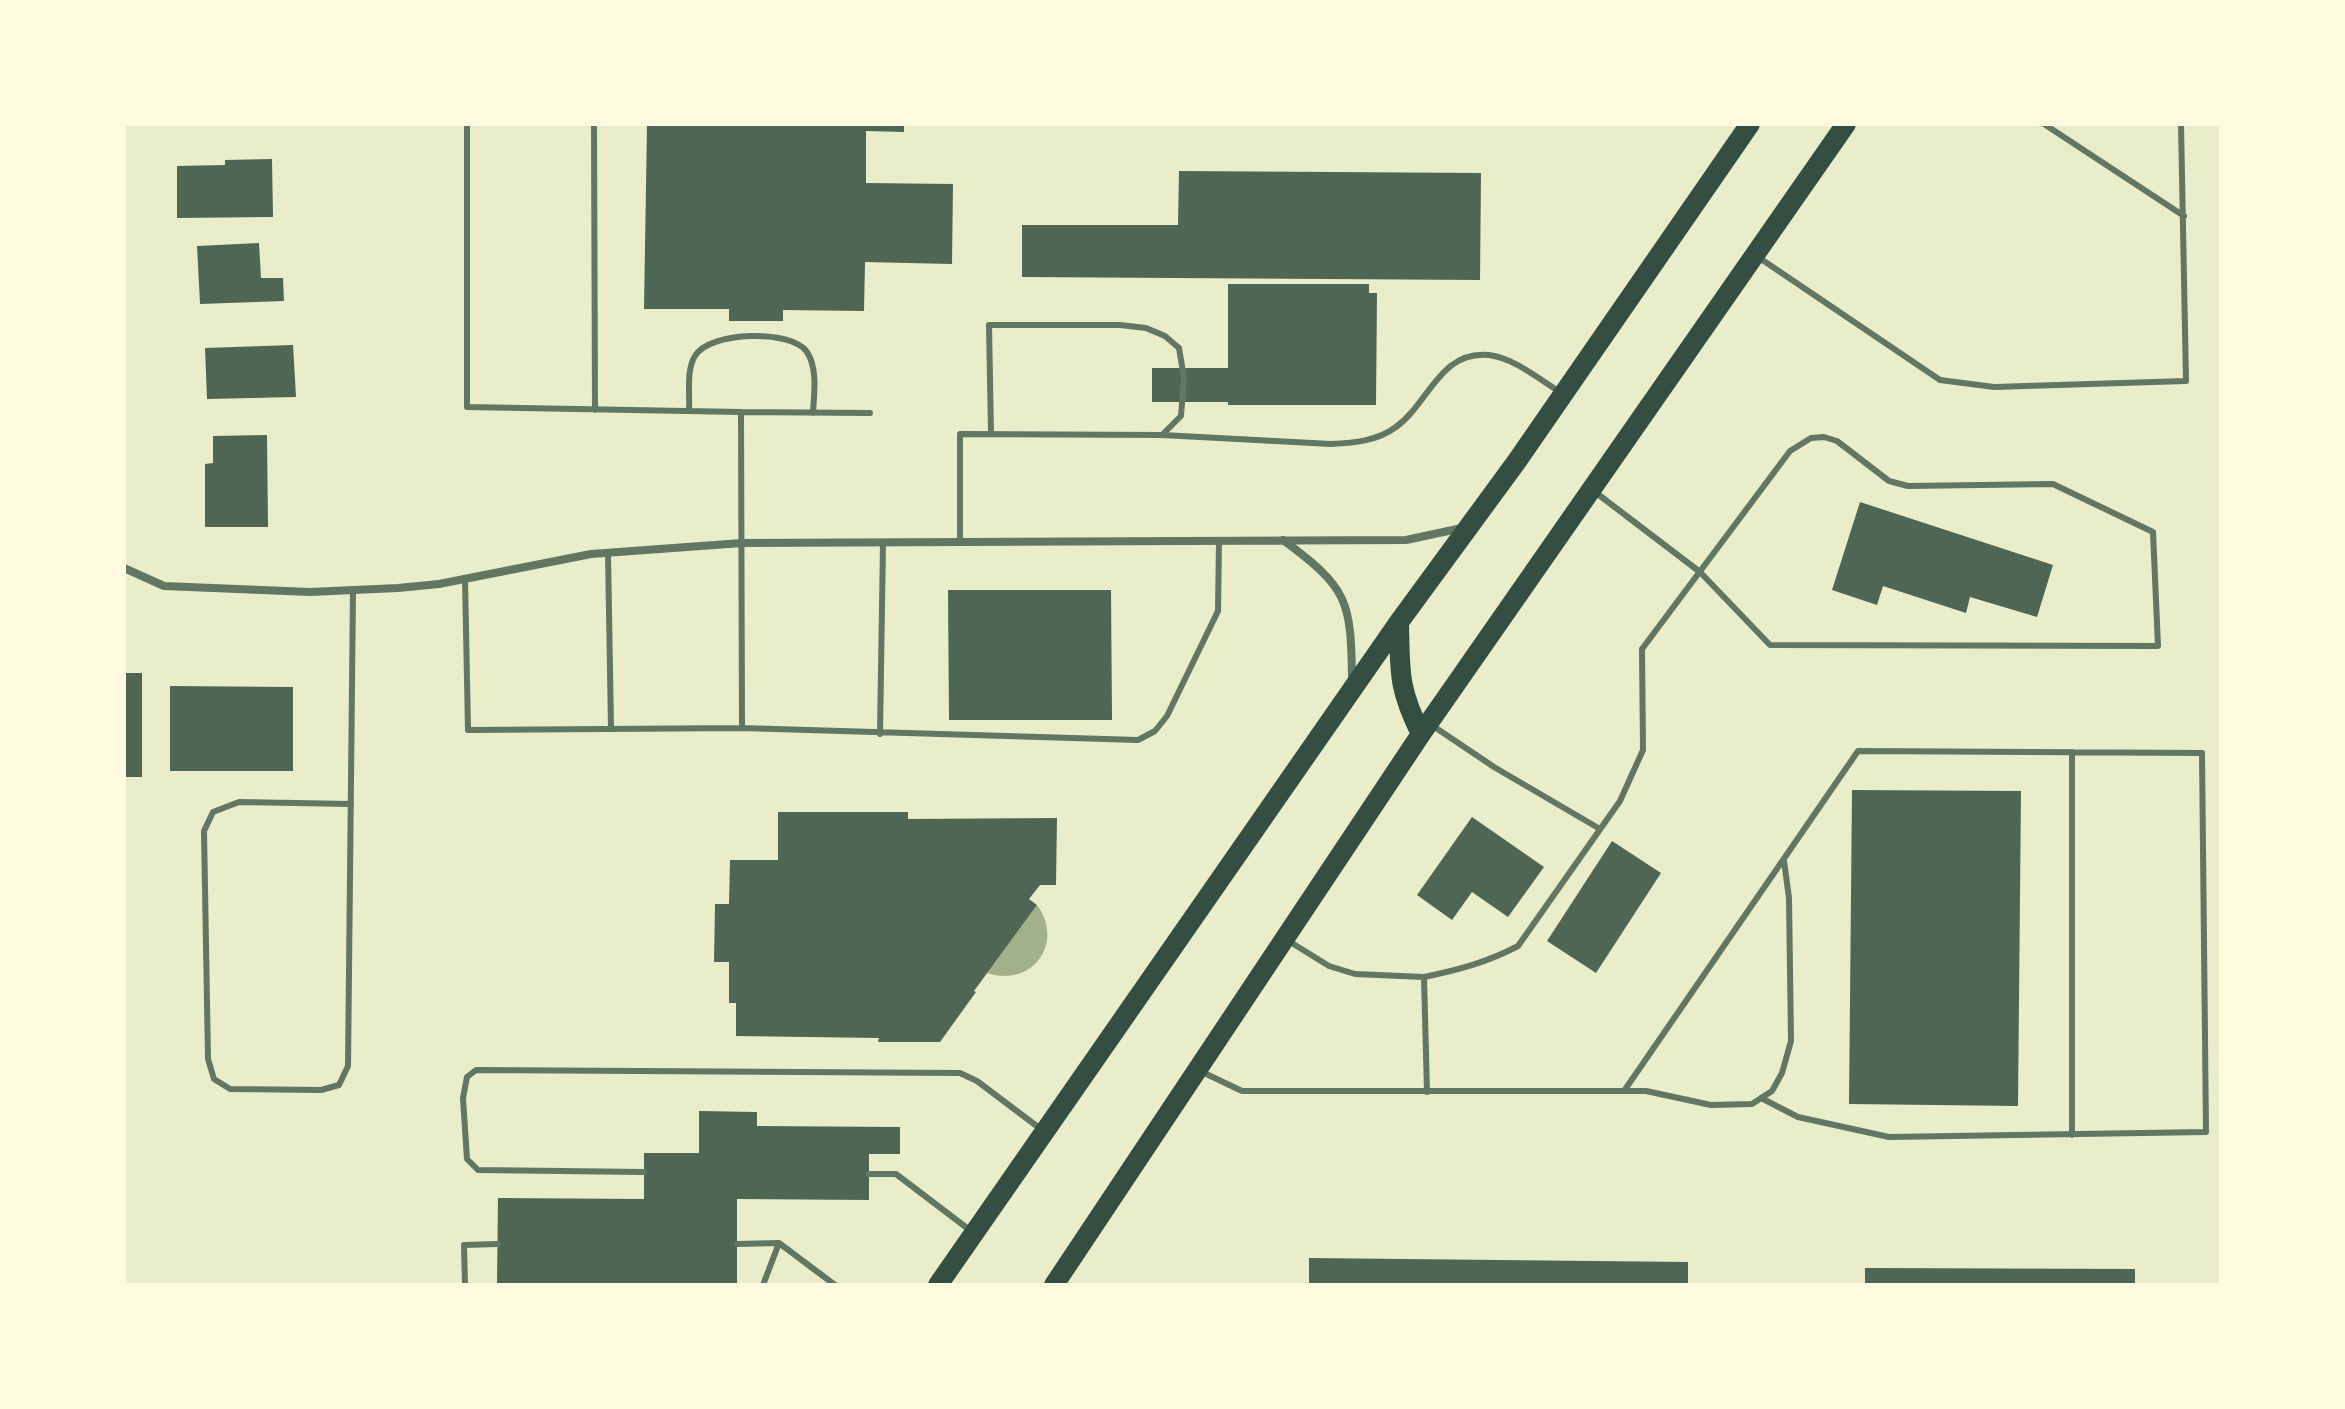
<!DOCTYPE html>
<style>
body{margin:0}
#map{position:relative;width:2345px;height:1409px;overflow:hidden;background:#e9edc9;font-family:Rubik,sans-serif}
canvas{display:block}
.frame{position:absolute;inset:0;border:126px solid #fefae0;pointer-events:none}
</style>
<div id="map">
<canvas width="2345" height="1409"></canvas>
<div class="frame"></div>
</div>
<script>
const g = document.querySelector('canvas').getContext('2d');
g.lineJoin = 'round';
function fill(path, color) { g.fillStyle = color; g.fill(path, 'evenodd'); }
function trace(path, color, width, dash) { g.strokeStyle = color; g.lineWidth = width; g.lineCap = dash ? 'butt' : 'round'; g.setLineDash(dash || []); g.stroke(path); }
const water = new Path2D(`
 M1037 905C1065 943 1032 988 987 973Z`);
const building = new Path2D(`
 M647 124H904V132L866 131V183L953 184 952 264 865 262 864 311 783 310V321H729V309H644Z
 M272 159 273 217 177 218V166L225 165V160Z
 M1179 171 1481 173 1480 280 1022 277V225H1178Z
 M259 243 261 278H283L284 301 200 304 197 246Z
 M1228 284H1369V293H1377L1376 405H1228V402H1152V368H1228Z
 M293 345 296 397 207 399 205 348Z
 M267 435 268 527H205V464L213 463V436Z
 M1860 502 2053 565 2037 617 1970 597 1966 613 1883 586 1877 605 1832 590Z
 M948 590H1111L1112 720H949Z
 M124 673H142V777H124Z
 M170 686 293 687V771H170Z
 M1852 790 2021 791 2018 1106 1849 1104Z
 M778 812H908V819L1057 818 1056 885H1040L1029 899 1037 905 974 991 976 992 940 1042H878L879 1038 736 1036V1003H729V962H714L715 904H729L730 860H778Z
 M1472 817 1544 867 1508 917 1472 892 1452 920 1417 895Z
 M1612 841 1661 873 1596 973 1547 941Z
 M699 1111 757 1112V1126L900 1127V1154H869V1200L737 1199V1285H497L498 1198 644 1199V1153H699Z
 M1309 1258 1688 1262V1285H1309Z
 M1865 1268 2135 1269V1285H1865Z`);
const service = new Path2D(`
 M467 124V407L741 412 742 728 1138 740 1155 731 1167 716 1218 611 1219 540
 M594 124 595 410
 M2044 124 2184 216
 M1758 257 1940 380 1994 387 2186 381 2181 124
 M689 411C690 395 686 370 695 356 709 331 792 329 807 352 818 369 814 394 813 413
 M741 412 870 413
 M991 434 989 325H1120L1146 328 1165 336 1179 348 1184 378 1181 416 1162 435
 M960 542V434L1162 435 1331 444C1354 443 1377 441 1396 427 1429 403 1440 350 1489 355 1514 358 1539 379 1560 392
 M608 553 611 728
 M465 579 468 730 742 728
 M1433 726 1494 767 1600 829
 M880 734 883 543
 M2072 752V1135
 M351 804 239 802 213 812 204 831 208 1059 214 1079 230 1089 321 1090 339 1085 348 1066 353 590
 M1287 940 1329 966 1355 974 1424 977 1427 1092
 M1424 977C1458 970 1488 962 1518 946L1620 801 1643 750 1642 649 1790 451 1811 438 1824 437 1837 441 1889 481 1908 486 2053 484 2153 532 2158 646 1770 645 1700 572 1595 492
 M1200 1071 1242 1091H1646L1711 1105 1752 1104 1772 1091 1782 1073 1791 1041 1789 898 1784 861
 M1624 1091 1858 751 2202 753 2206 1132 1889 1137 1798 1117 1761 1098
 M644 1172 478 1170 467 1159 463 1098 467 1077 476 1070 960 1073 977 1081 1042 1130
 M869 1174H896L971 1231
 M737 1244 779 1243 835 1285
 M465 1285 464 1245 498 1244
 M763 1285 779 1243`);
const minor = new Path2D(`
 M1283 540C1348 588 1351 600 1352 679
 M124 568 164 586 310 592 398 588 439 584 591 554 742 543 1406 540 1462 528`);
const primary = new Path2D(`
 M1399 622C1400 672 1398 688 1421 734
 M938 1285 1399 622 1517 461 1750 124
 M1054 1285 1421 734 1846 124`);
fill(water, '#a3b18a');
fill(building, '#4f6655');
trace(service, '#617663', 6);
trace(minor, '#617663', 8);
trace(primary, '#344e41', 20);
</script>
